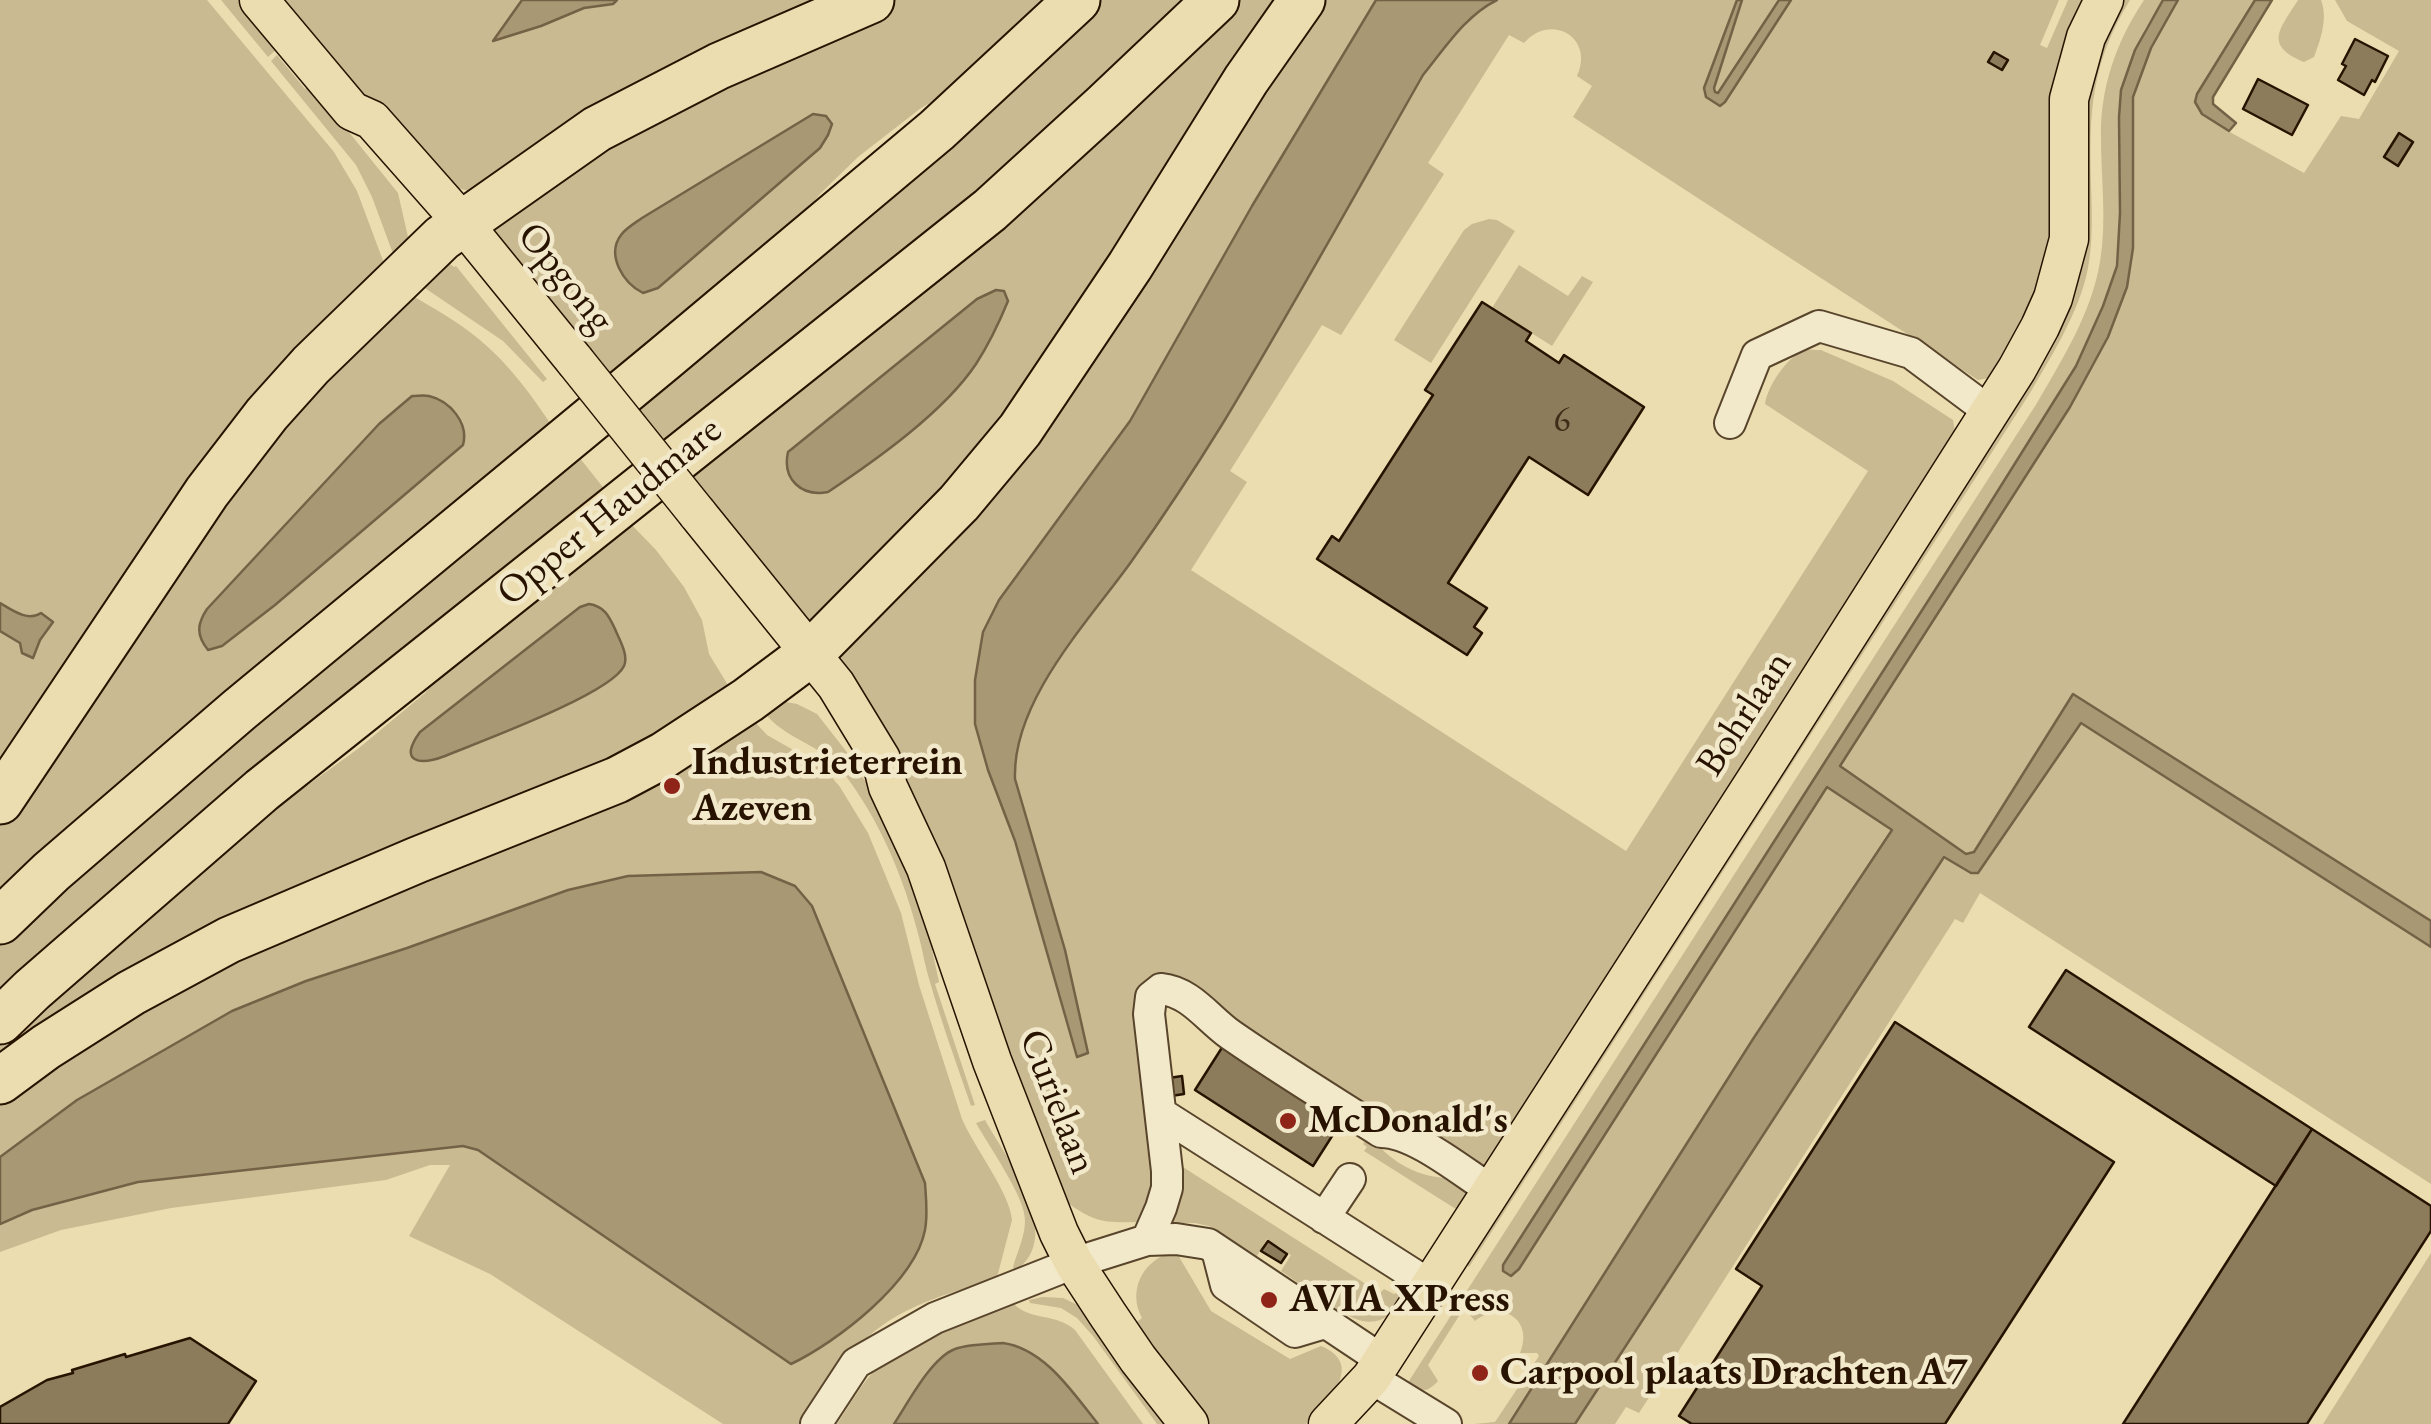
<!DOCTYPE html>
<style>
body{margin:0}
canvas{display:block;background:#ebddaf}
</style>
<canvas width="2431" height="1424"></canvas>
<script>
const g = document.querySelector('canvas').getContext('2d');
g.lineJoin = 'round';
function fill(path, color) { g.fillStyle = color; g.fill(path, 'evenodd'); }
function trace(path, color, width, dash) { g.strokeStyle = color; g.lineWidth = width; g.lineCap = dash ? 'butt' : 'round'; g.setLineDash(dash || []); g.stroke(path); }
function drawText(font, color, halo, rows, align = 'center') {
  g.font = font + ' "EB Garamond",serif'; g.lineWidth = 9; g.setLineDash([]); g.textBaseline = 'middle'; g.strokeStyle = halo; g.fillStyle = color; for (const [text, x, y, turn = 0] of rows) {
    g.save(); g.translate(x, y); g.rotate((+turn || 0) * Math.PI / 180); g.textAlign = isNaN(turn) ? turn : align; if (halo) g.strokeText(text, 0, 0); g.fillText(text, 0, 0); g.restore();
  }
}
const green = new Path2D(`
 M0 0H207L334 152 357 191 385 266 0 787V631L20 644 40 640 53 622 38 616 20 615 0 603Z
 M221 0H240L279 47 268 57Z
 M274 0H522L495 40 541 26 584 8 613 4 617 0H854L484 189 469 191 447 185 330 63 334 58 306 27Z
 M893 0H1054L970 80 921 108 858 157 821 193 783 239 612 380 490 240 487 220 601 139ZM813 114 826 116 828 135 820 148 744 212 642 218Z
 M1101 0H1192L979 196 667 449 631 404 1055 44Z
 M1237 0H1292L1013 425 813 627 690 475ZM1004 291 1008 301C999 323 989 344 976 364 945 411 893 444 849 478Z
 M1313 0H1376L1252 206 1130 421 999 600 989 770 1087 1053 1065 950 1015 778C1012 702 1085 628 1127 568 1160 521 1192 473 1223 423 1292 309 1357 191 1423 75 1445 48 1466 15 1497 0H1737L1704 88 1720 106 1725 102 1791 0H2059L2040 45 2047 48 2068 0H2091L2055 229 2046 277 1995 377 1978 380 1573 117 1592 86 1577 76C1595 38 1551 12 1524 43L1509 35 1428 163 1444 174 1341 335 1322 325 1230 471 1247 482 1191 570 1626 851 1868 471 1765 404C1767 388 1786 357 1804 351 1810 349 1814 350 1821 350L1893 381 1953 420 1956 438 1487 1164 1483 1167 1383 1124 1288 1064 1274 1043 1178 982 1159 979 1160 1166 1143 1222C1101 1223 1094 1223 1060 1197L841 662 842 650Z
 M1742 0H1779L1726 84 1719 93 1715 92 1713 88Z
 M2117 0H2130C2091 64 2089 111 2091 184 2092 213 2093 240 2088 268 2080 311 2051 357 2030 393L1469 1267 1461 1261 2023 384 2080 111Z
 M2144 0H2163L2145 29 2119 117 2120 213 2117 266 2103 306 2076 366 1967 540 1504 1265 1503 1271 1514 1274 1519 1269 1827 786 1892 830 1753 1039 1509 1424H1474L1495 1422 1539 1356 1537 1353H1520C1534 1320 1502 1299 1475 1321L1464 1308 1428 1365 1438 1381C1427 1393 1420 1393 1407 1384L2037 403C2063 358 2091 314 2100 262 2107 221 2101 180 2101 138 2100 88 2116 42 2144 0Z
 M2178 0H2255L2197 93V107L2228 131 2304 173 2341 116 2359 119 2399 51 2347 21 2335 0H2431V921L2074 694 1974 852 1966 854 1840 766 2070 407 2108 337 2127 287 2134 208 2133 97 2151 48Z
 M2298 0H2321C2328 18 2321 39 2314 57L2304 62C2263 45 2280 29 2298 0Z
 M277 55 305 89 311 85 398 193 408 237 405 251 395 259 372 197 356 165 271 61Z
 M1489 219 1497 220 1515 231 1431 363 1394 340 1464 230 1472 224Z
 M446 261 454 267 456 266 547 379 543 382 503 341 416 282Z
 M1519 265 1568 296 1582 276 1593 282 1552 346 1492 308Z
 M401 289C428 305 456 320 480 340 509 364 533 397 554 429L0 901V815L213 495ZM412 396H431L453 455 275 605 222 646 208 650 199 621 207 609 379 424Z
 M575 452 610 496 0 1004V940Z
 M629 522 656 550 684 587 702 620 709 654 734 695 0 1072V1045L60 988 256 817 308 785 359 748 425 693 461 650ZM589 604 606 612 620 642 410 752 413 742 420 732 580 607Z
 M775 700 797 704 817 714 846 751 874 795 919 890 939 982 935 984 975 1105 971 1106C957 1065 942 1024 930 982 925 967 923 952 919 937 904 878 880 820 842 771 821 744 784 739 764 712Z
 M754 721 767 735 823 767 840 787 868 833 901 913 919 985 962 1119C974 1147 1010 1193 1012 1220L996 1281C952 1290 894 1309 863 1342 841 1366 823 1397 803 1424H723L490 1274 409 1236 450 1165H430L386 1180 171 1208 61 1230 0 1252V1224L32 1210 138 1182 463 1146 478 1150 810 1355 885 1297 906 1270 925 1234 927 1209 925 1183 812 906 568 890 407 948 306 981 232 1011 77 1100 0 1157V1092L135 999 659 783 702 760 722 741Z
 M2081 723 2431 947V1184L1980 893 1963 923 1955 919 1639 1413 1626 1407 1615 1424H1575L1945 856 1971 873 1978 872Z
 M985 1120C1006 1158 1067 1236 1015 1271L1013 1267C1017 1253 1025 1236 1025 1221 1026 1198 988 1145 976 1123Z
 M1370 1134C1376 1140 1380 1148 1386 1153 1408 1172 1427 1177 1455 1179L1467 1191 1466 1200 1459 1211 1364 1151 1367 1147 1363 1144Z
 M1175 1162 1380 1293 1384 1289 1394 1294 1403 1291C1399 1314 1378 1328 1356 1319 1334 1310 1302 1285 1281 1271L1291 1255 1267 1239 1257 1256 1209 1226 1195 1223H1165Z
 M1169 1253 1178 1255 1211 1311 1290 1359 1321 1346C1367 1365 1325 1404 1306 1424H1208L1133 1325 1142 1318C1128 1292 1141 1263 1169 1253Z
 M2431 1253V1424H2323Z
 M1042 1297 1063 1298 1082 1307 1171 1424H1157L1093 1336 1077 1318 1061 1308 1030 1303 1029 1300Z
 M1014 1304C1031 1321 1056 1313 1075 1330L1143 1424H1098L1058 1377 1028 1350 1003 1343 954 1349 942 1357 915 1391 894 1424H837C850 1405 862 1382 879 1366 911 1335 970 1315 1014 1304Z`);
const water = new Path2D(`
 M522 0H617L613 4 584 8 541 26 493 41Z
 M1376 0H1497C1466 15 1445 48 1423 75 1357 191 1292 309 1223 423 1194 470 1163 517 1131 562 1088 622 1012 701 1015 779L1065 950 1088 1053 1077 1057 1015 841 988 770 975 724V680L983 632 999 600 1130 421 1252 206Z
 M1737 0H1742L1714 88 1715 92 1718 93 1779 0H1791L1725 102 1720 106 1706 97 1704 88Z
 M2163 0H2178L2151 48 2133 97V248L2127 287 2108 337 2070 407 1840 766 1966 854 1974 852 2073 694 2431 921V947L2081 723 1978 873H1971L1944 857 1575 1424H1509L1753 1039 1892 830 1827 787 1519 1269 1511 1276 1503 1271V1265L1967 540 2076 366 2103 306 2117 266 2120 213 2119 117 2121 90 2135 50Z
 M2255 0H2272L2213 97V104L2236 123 2229 131 2202 114 2195 102 2197 94Z
 M813 114 826 116 832 124 828 135 820 148 658 288 643 293C623 283 606 255 621 235 626 228 635 223 642 218Z
 M996 290 1004 291 1008 301C999 323 989 344 976 364 944 412 876 460 828 492 801 497 782 479 788 452L977 299Z
 M412 396C418 396 423 395 429 396 450 401 469 423 463 445L275 605 222 646 208 650C196 635 197 624 207 609L379 424Z
 M0 603C12 610 28 622 41 613L53 622 40 640 33 658 22 653 20 643 0 631Z
 M589 604C604 606 609 616 615 629 619 639 629 655 624 666 611 694 479 742 445 756 419 766 398 762 420 732L580 607Z
 M761 872 795 886 812 906 925 1183C926 1199 928 1214 925 1230 915 1282 837 1342 791 1364L478 1150 463 1146 138 1182 32 1210 0 1224V1157L77 1100 232 1011 306 981 407 948 568 890 628 876Z
 M1003 1343C1045 1349 1073 1393 1098 1424H894C908 1403 931 1358 955 1349 969 1344 988 1344 1003 1343Z`);
const building = new Path2D(`
 M2355 39 2388 56 2375 82 2372 80 2364 95 2338 80 2346 66 2342 64Z
 M1994 52 2008 60 2002 70 1988 62Z
 M2258 79 2308 105 2292 135 2243 109Z
 M2399 133 2413 142 2398 166 2384 157Z
 M1482 302 1531 333 1526 341 1559 363 1564 355 1644 407 1588 495 1529 457 1448 583 1487 608 1474 627 1482 633 1467 655 1317 559 1332 536 1339 541 1433 395 1425 390Z
 M2066 970 2312 1129 2276 1186 2029 1027Z
 M1895 1022 2114 1162 1945 1424H1692L1679 1416 1762 1286 1736 1269Z
 M1223 1046 1341 1122 1313 1166 1195 1090Z
 M1182 1076 1184 1094 1171 1096 1169 1078Z
 M2312 1129 2431 1206V1231L2307 1424H2123Z
 M1268 1241 1287 1254 1281 1263 1261 1251Z
 M190 1338 256 1381 228 1424H0V1407L47 1380 73 1373 72 1370 125 1354 126 1357Z`);
const minor = new Path2D(`
 M1730 423 1757 355 1819 326 1911 353 1990 412
 M1162 1114 1430 1285
 M1324 1218 1350 1179
 M1147 1240 1161 1208 1167 1188V1171L1149 1014 1151 997 1161 989C1191 992 1208 1019 1231 1035 1280 1069 1331 1100 1381 1132 1415 1132 1462 1172 1491 1190
 M1217 1250 1226 1285 1295 1332 1325 1323
 M1371 1378 1446 1424
 M816 1424 856 1363 935 1318 1074 1263 1147 1240 1176 1239 1208 1244 1382 1360`);
const major = new Path2D(`
 M259 0 352 111 372 120 462 222 575 361
 M697 513 836 685 881 759 888 787 926 868 992 1061 1059 1233 1074 1263 1108 1315 1138 1359 1189 1424
 M1328 1424 1371 1378 1766 764 2017 369 2040 327 2053 298 2069 239V99L2086 37 2104 0`);
const highway = new Path2D(`
 M0 801 207 492 267 414 311 365 442 238 597 129 719 66 871 0
 M0 921 51 872 239 710 665 358 937 130 1077 0
 M0 1021 32 990 262 790 990 210 1104 106 1216 0
 M0 1081 46 1047 131 993 229 940 417 860 617 780 664 755 748 700 811 653 959 503 1020 430 1130 266 1246 80 1302 0`);
const majorBridge = new Path2D(`
 M575 361 697 513`);
const markers = [
 [672,786,10,"#8f2418"],
 [1288,1121,10,"#8f2418"],
 [1269,1300,10,"#8f2418"],
 [1480,1373,10,"#8f2418"]
];
const numberNames = [
 ["6",1562,421]
];
const streetNames = [
 ["Opgong",565,278,51],
 ["Opper Haudmare",610,512,-39],
 ["Bohrlaan",1745,714,-57],
 ["Curielaan",1057,1102,69]
];
const poiNames = [
 ["Industrieterrein",692,763],
 ["Azeven",692,809],
 ["McDonald's",1308,1121],
 ["AVIA XPress",1289,1300],
 ["Carpool plaats Drachten A7",1500,1373]
];
fill(green, '#caba91');
fill(water, '#a99874');
trace(water, '#756246', 2.5);
fill(building, '#8d7c5b');
trace(building, '#281200', 2.5);
trace(minor, '#59452c', 34);
trace(major, '#281200', 41);
trace(highway, '#281200', 49);
trace(minor, '#f2e9cb', 30);
trace(major, '#ebddaf', 38);
trace(highway, '#ebddaf', 45);
trace(majorBridge, '#281200', 41, []);
trace(majorBridge, '#ebddaf', 38);
for (const [x, y, r, color] of markers) { const dot = new Path2D(); dot.arc(x, y, r, 0, 2 * Math.PI); g.fillStyle = color; g.fill(dot); trace(dot, '#f2e9cb', 4); }
drawText('35px', '#412c17', null, numberNames);
drawText('40px', '#281200', '#f2e9cb', streetNames);
drawText('bold 40px', '#281200', '#f2e9cb', poiNames, 'left');
</script>
